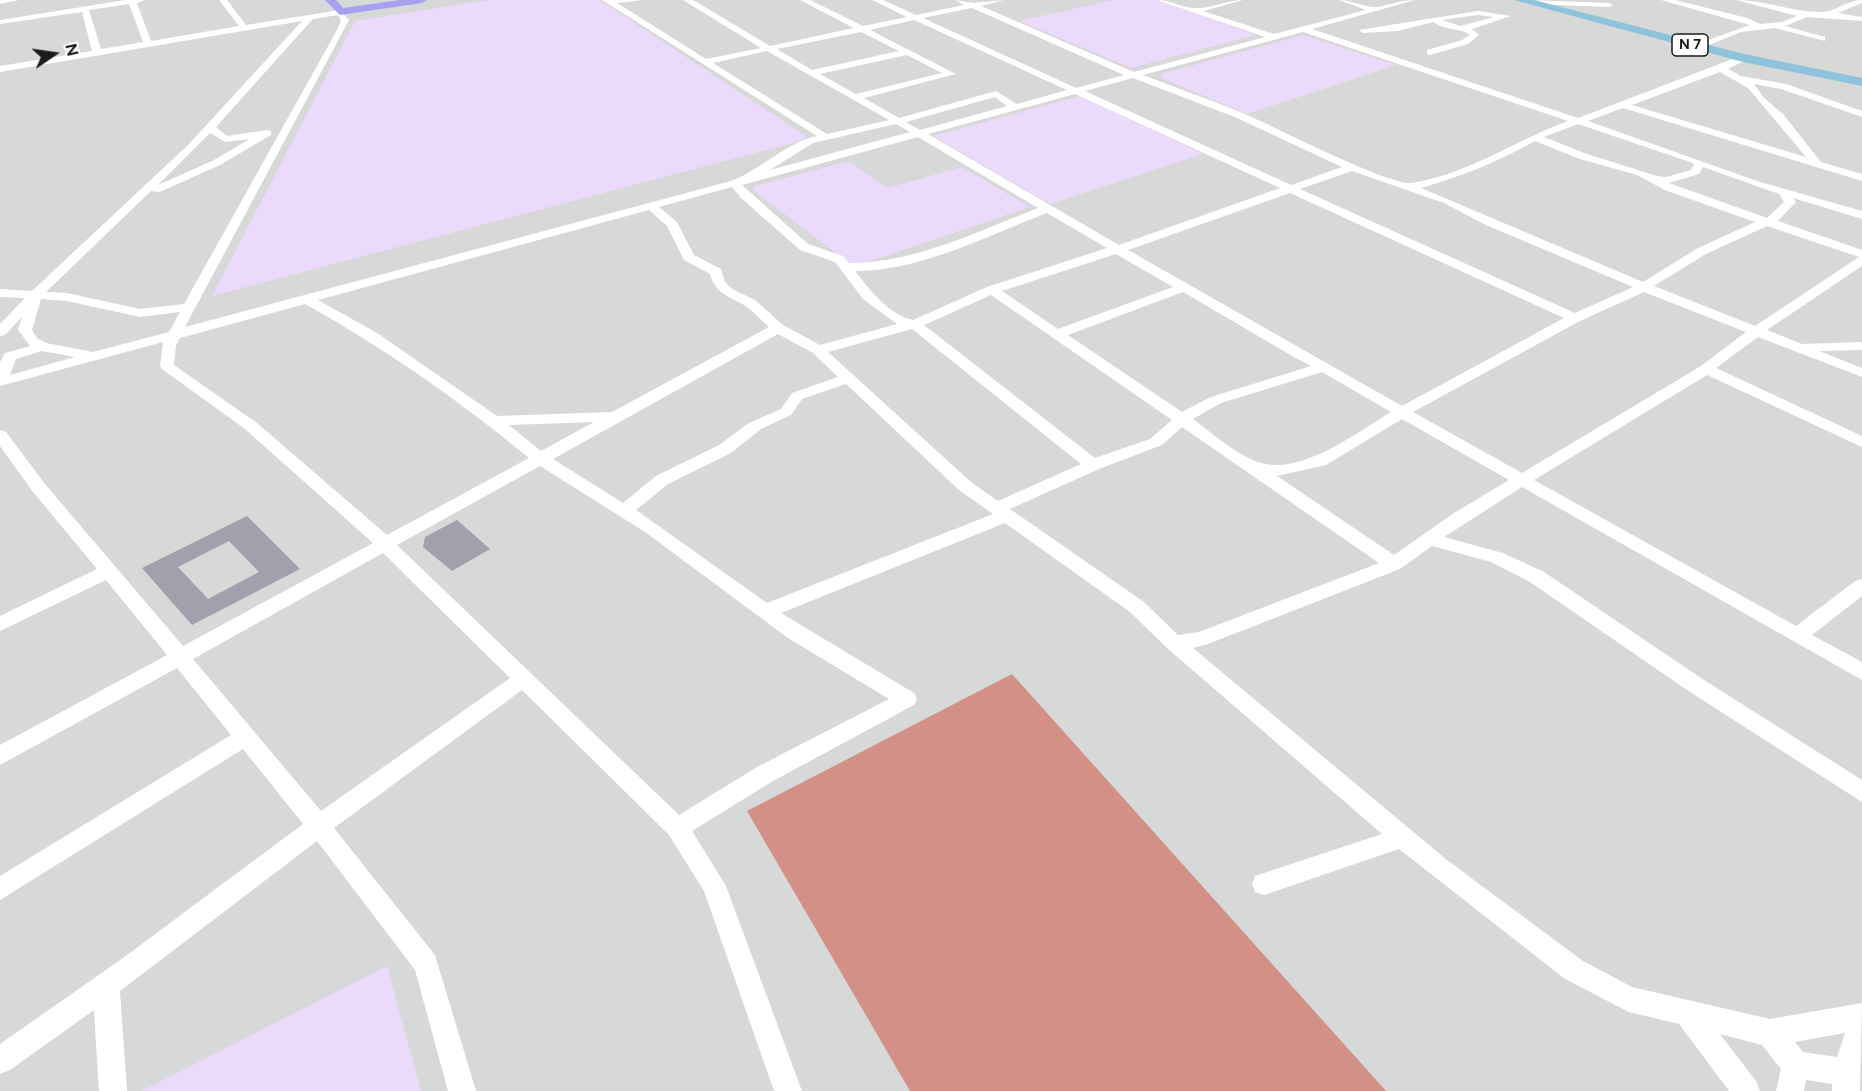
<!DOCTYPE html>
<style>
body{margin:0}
#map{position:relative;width:1862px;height:1091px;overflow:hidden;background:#e3e1eb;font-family:Figtree,sans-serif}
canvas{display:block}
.north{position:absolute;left:24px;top:24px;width:60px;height:60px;-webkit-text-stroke:4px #fff;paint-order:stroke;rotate:77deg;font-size:16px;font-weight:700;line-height:24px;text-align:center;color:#1a1a1a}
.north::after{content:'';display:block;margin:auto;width:21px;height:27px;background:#1a1a1a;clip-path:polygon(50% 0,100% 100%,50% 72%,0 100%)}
</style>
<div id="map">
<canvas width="1862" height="1091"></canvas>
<div class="north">N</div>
</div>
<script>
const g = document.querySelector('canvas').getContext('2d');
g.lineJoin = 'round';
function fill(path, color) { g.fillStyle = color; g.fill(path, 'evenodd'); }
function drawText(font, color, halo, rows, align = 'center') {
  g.font = font + ' Figtree,sans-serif'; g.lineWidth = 5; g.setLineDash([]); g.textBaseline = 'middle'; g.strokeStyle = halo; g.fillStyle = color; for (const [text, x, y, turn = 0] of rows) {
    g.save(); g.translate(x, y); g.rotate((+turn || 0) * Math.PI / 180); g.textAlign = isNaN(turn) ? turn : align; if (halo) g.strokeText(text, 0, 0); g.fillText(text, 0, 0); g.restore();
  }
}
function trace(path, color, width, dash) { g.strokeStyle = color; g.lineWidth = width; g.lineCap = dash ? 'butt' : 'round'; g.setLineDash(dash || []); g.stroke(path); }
const residential = new Path2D(`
 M0 0H1862V1091H0Z`);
const education = new Path2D(`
 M489 0H600L806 136 801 141 212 296 355 21Z
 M1113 0H1157L1256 35 1131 68 1019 21Z
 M1303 35 1396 65 1247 114 1161 78V74Z
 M1080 96 1203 154 1050 204 933 136Z
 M848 161 888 188 962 167 1030 207 862 264H850L753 190 756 186Z
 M387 966 421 1091H142Z`);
const pitch = new Path2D(`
 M1012 674 1386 1091H910L747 811Z`);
const building = new Path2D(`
 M247 516 300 569 192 625 142 568ZM229 541 259 572 208 599 178 567Z
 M457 520 490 549 452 571 423 547 425 537Z`);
const minor = new Path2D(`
 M0 0H19L0 4Z
 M126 0H145L137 3 151 41 239 26 219 0H227L246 25 340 10 349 20 185 327 731 181C761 170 785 143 817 136L602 0H644L617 3 706 59 761 48 683 0H693L770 46 854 28 800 0H810L863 26 907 17 872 0H883L916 15 964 5 955 0 973 3 1004 0 981 6 1134 72 1265 37 1157 0C1171 0 1182 8 1195 8 1211 9 1227 0 1243 0L1203 11 1274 34 1366 10 1339 0C1352 0 1365 8 1377 7 1390 5 1401 0 1415 0L1312 29 1578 118 1743 55 1746 56V60L1728 69 1741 76 1786 84 1862 111V117L1781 89 1754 84 1764 98 1783 114 1821 162 1862 174V181L1623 108 1588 121 1757 181 1862 211V219L1793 198 1796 202 1778 221 1862 250V266L1767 330 1802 344 1862 342V350L1819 351 1862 368V377L1758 337 1716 368 1862 436V447L1707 375 1534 480 1796 626 1855 581 1862 579V596L1812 635 1862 662V680L1522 487 1444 537 1503 553 1544 572 1704 680 1862 780V802L1690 692 1530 582 1491 562 1432 546 1400 569 1208 644 1193 648 1447 860 1583 961 1632 987 1770 1019 1862 1003 1860 1091H1832V1084L1806 1080 1804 1091H1776L1781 1069 1762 1045 1720 1034 1756 1081 1760 1091H1729L1679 1024 1629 1012 1565 979 1399 849 1264 895 1255 892 1252 884 1255 876 1382 834 1167 648 1130 612 1005 523 781 613 914 693 917 699 914 705 773 781 692 831 726 886 802 1091H774L704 891 669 835 522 690 334 828 435 955 476 1091H448L415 970 317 841 120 991 127 1091H99L94 1010 10 1070 0 1074V1044L123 958 303 824 243 749 0 900V876L231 735 177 668 0 765V745L167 655 106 580 0 631V616L97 569 33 492 0 446V430L6 432 45 484 183 646 373 543 245 429 162 369 160 366 163 342 0 386V362L5 353 30 346 18 330 22 317 5 335 0 336V324L25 298 0 297V289L32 291 189 144 302 21 0 72V66L92 51 82 12 0 24V20ZM129 4 143 42 101 49 89 10ZM972 8 1124 75 1076 88 923 18ZM338 15 341 20 337 30 184 304 140 309 67 293 46 292 151 191 160 192 220 165 271 135V131L267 130 227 136 216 127 313 19ZM914 20 1067 90 1017 104 996 91 899 118 864 98 956 74 870 30ZM861 32 899 51 812 70 777 49ZM1303 32 1568 121C1516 140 1468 174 1412 183 1390 186 1273 126 1245 114 1211 100 1177 88 1143 75ZM767 51 889 120 827 134 713 63ZM907 55 942 73 856 94 820 74ZM1720 72 1748 88 1806 157 1632 105ZM1133 78 1237 118 1342 167 1291 185 1085 91ZM1075 94 1280 188 1119 245 928 134ZM995 97 1007 106 920 130 906 122ZM896 124 910 132 770 170 813 143ZM1578 124 1693 163 1694 164 1691 170 1666 177 1657 176 1587 154 1544 137ZM210 133 225 142 250 139 212 161 158 185ZM918 137 1038 208C978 231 915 263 849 263L843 256 808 244 742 185ZM1535 141 1580 159 1637 175 1665 190 1755 222 1698 248 1643 282 1421 188C1462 176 1498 162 1535 141ZM1703 167 1779 194 1784 202 1767 218 1669 183 1699 174ZM1352 171 1444 203 1486 225 1633 287 1575 313 1300 189ZM732 187 741 198 800 250 835 262 863 299 897 324 820 345 783 325 755 300 732 289 725 282 721 269 694 255 677 222 659 207ZM1290 193 1564 318 1402 406 1128 250ZM649 210 667 226 684 260 710 274C715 293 728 296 744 305 753 311 761 320 769 327L612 412 497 416 377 333 318 300ZM1047 213 1107 248 987 287 913 320C889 315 869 289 855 271 921 271 986 236 1047 213ZM1767 226 1859 257 1755 326 1654 286 1706 254ZM1116 254 1173 287 1058 329 1002 291ZM1183 292 1294 357 1311 366 1211 397 1182 412 1068 335ZM1644 292 1746 332 1701 366 1522 473 1413 412 1580 321ZM991 295 1172 420 1150 439 1095 458 924 325ZM41 299 67 301 140 317 180 312 169 332 93 352 46 343 37 338 32 330ZM305 304C384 348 459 400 529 458L387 535 257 423 174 365 176 345 180 338ZM912 329 1081 464 998 501 971 482 828 352ZM778 334 813 353 838 377 792 393 781 409 749 423 719 445 656 476 623 503 553 459ZM42 351 75 357 10 375 16 359ZM1322 372 1391 412C1356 433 1297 479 1255 461 1233 452 1212 433 1193 419L1221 403ZM846 384 959 490 993 514 767 603 636 510 668 484 731 453 761 429 791 415 802 399ZM1402 419 1509 480 1454 513 1394 555 1277 476 1326 465ZM594 422 541 451 509 425ZM1182 427 1379 563 1199 632 1178 635 1144 602 1010 509 1099 469 1162 445ZM540 466 645 532 788 638 889 699 757 767 679 815 397 545ZM383 553 510 678 321 811 193 659ZM1845 1033 1837 1057 1803 1052 1795 1042Z
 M1527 0 1609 3 1613 5 1609 7 1529 4 1525 2Z
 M1661 0H1675L1747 18 1760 24 1782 22 1797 16 1736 0C1765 0 1792 12 1821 12 1835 12 1847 0 1862 0V3L1838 13 1862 17V21L1807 17 1785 26 1825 37V41L1775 28 1741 32 1697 50 1694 49V45L1750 25Z
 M1478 11 1511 16 1472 29 1479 35 1468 44 1430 55 1427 54V50L1462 40 1470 35C1459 27 1445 31 1433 22L1398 31 1363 33 1359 30ZM1478 15 1494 17 1460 26 1442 20Z`);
const major = new Path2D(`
 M325 0H336L343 8 400 0H427L422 3 340 15Z`);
const highway = new Path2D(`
 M1514 0H1534L1744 54 1862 78V86L1743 62Z`);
const shields = [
 [1690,45,36]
];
const shieldNames = [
 ["N 7",1690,45]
];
fill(residential, '#d7d8d8');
fill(education, '#ebdafb');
fill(pitch, '#d39086');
fill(building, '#a0a1ac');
fill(minor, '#fff');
fill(major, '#a7a0f1');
fill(highway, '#8fc2db');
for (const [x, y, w] of shields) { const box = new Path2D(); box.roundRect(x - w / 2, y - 11, w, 22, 4.5); g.fillStyle = '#fff'; g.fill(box); trace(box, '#1a1a1a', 1.5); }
drawText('bold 14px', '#1a1a1a', null, shieldNames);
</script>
